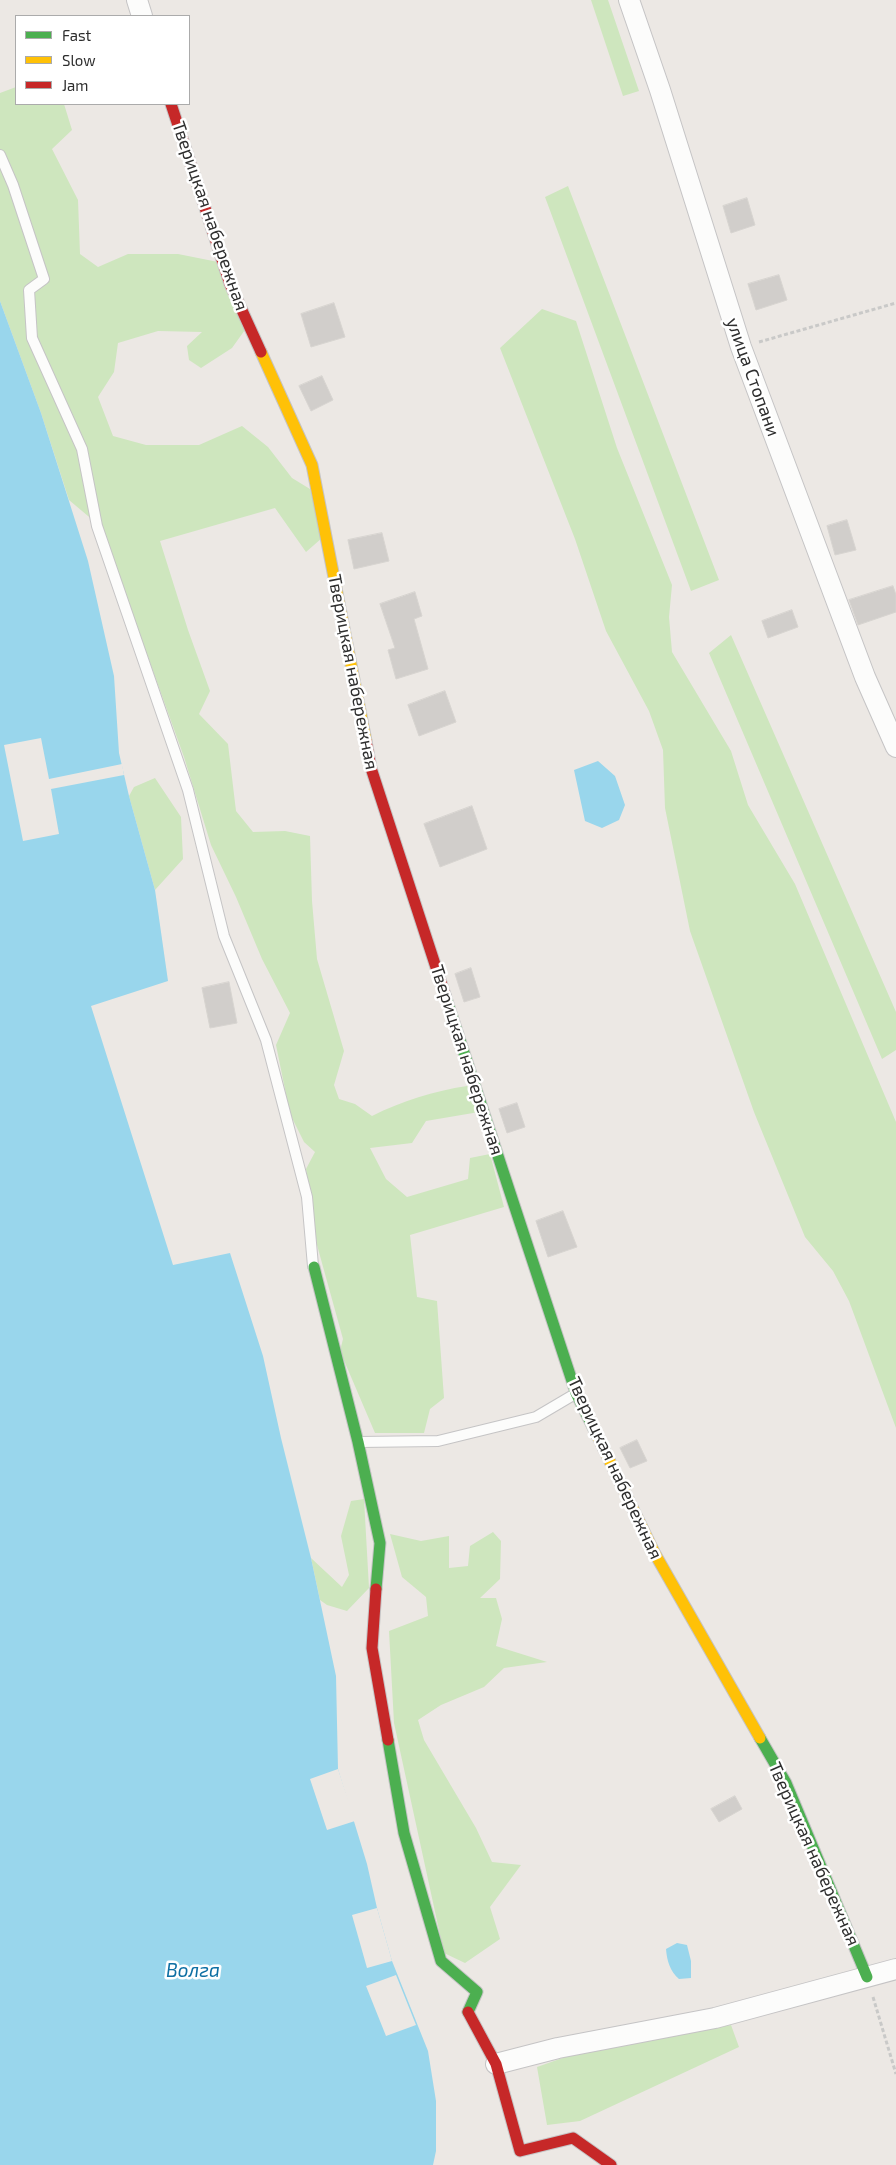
<!DOCTYPE html>
<meta charset="utf-8">
<style>
body{margin:0}
#map{position:relative;width:896px;height:2165px;overflow:hidden;background:#ece8e4;font-family:"Exo 2",sans-serif}
canvas{display:block}
.legend{position:absolute;left:15px;top:15px;width:175px;height:90px;box-sizing:border-box;background:#fff;border:1px solid #ababab;margin:0;padding:6px 9px;list-style:none;font-size:15px;color:#2e2e2e}
.legend li{display:flex;align-items:center;gap:10px;height:25px}
.legend b{width:25px;border:1px solid #ababab}
</style>
<div id="map">
<canvas width="896" height="2165"></canvas>
<ul class="legend">
<li><b style="height:6px;background:#4caf50"></b>Fast</li>
<li><b style="height:6px;background:#ffc107"></b>Slow</li>
<li><b style="height:6px;background:#c62828"></b>Jam</li>
</ul>
</div>
<script>
const g = document.querySelector('canvas').getContext('2d');
g.lineJoin = 'round';
function fill(path, color) { g.fillStyle = color; g.fill(path, 'evenodd'); }
function trace(path, color, width, dash) { g.strokeStyle = color; g.lineWidth = width; g.lineCap = dash ? 'butt' : 'round'; g.setLineDash(dash || []); g.stroke(path); }
function drawText(font, color, halo, rows, align = 'center') {
  g.font = font + ' "Exo 2",sans-serif'; g.lineWidth = 5; g.setLineDash([]); g.textBaseline = 'middle'; g.strokeStyle = halo; g.fillStyle = color; for (const [text, x, y, turn = 0] of rows) {
    g.save(); g.translate(x, y); g.rotate((+turn || 0) * Math.PI / 180); g.textAlign = isNaN(turn) ? turn : align; if (halo) g.strokeText(text, 0, 0); g.fillText(text, 0, 0); g.restore();
  }
}
const green = new Path2D(`
 M591 0H608L639 91 623 96Z
 M16 87V104H64L72 130 52 149 78 200 80 254 98 267 128 254H178L218 262 247 327 232 348 201 368 189 360 187 346 202 332 158 331 118 343 114 372 98 397 113 436 146 445H199L242 426 268 447 292 478 310 489 322 538 306 552 275 508 160 541 188 630 210 691 199 714 228 744 236 811 253 832 285 831 310 836 312 901 317 959 344 1051 334 1085 339 1099 355 1104 372 1116C402 1101 434 1091 467 1086L479 1112 426 1121 412 1143 370 1148 386 1179 407 1197 468 1179 470 1158 490 1154 504 1207 410 1235 417 1297 437 1301 444 1398 430 1409 424 1433H375L340 1351 343 1339 317 1245 306 1169 315 1152 304 1142 290 1114 276 1045 290 1013 262 959 236 897 211 845 184 757 101 527 69 500 41 413 0 301V93Z
 M568 186 719 580 691 591 545 197Z
 M542 309 576 321 617 448 672 585 669 617 672 652 731 751 748 805 795 884 896 1122V1428L849 1301 833 1271 805 1237 754 1112 690 931 665 808 663 750 649 711 606 631 575 539 500 348Z
 M731 635 896 1012V1050L882 1059 709 653Z
 M155 778 181 817 183 859 155 890 129 796 134 787Z
 M364 1499 369 1588 347 1611 327 1605 320 1600 311 1558 342 1587 349 1575 341 1536 351 1501Z
 M493 1532 501 1541 500 1579 480 1598H496L502 1619 496 1646 547 1662 504 1668 484 1687 441 1705 418 1720 424 1740 476 1828 492 1862 521 1865 490 1907 500 1939 465 1963 444 1953 394 1723 389 1631 428 1616 426 1597 402 1577 390 1534 421 1541 449 1536V1568L468 1566 470 1546Z
 M731 2025 739 2047 580 2121 547 2125 537 2067 588 2049Z`);
const water = new Path2D(`
 M0 301 41 413 88 561 114 676 119 753 129 796 155 890 168 981 91 1006 173 1265 230 1253 263 1356 281 1438 311 1558 336 1676 338 1769 367 1864 377 1908 392 1961 428 2051 436 2101V2151L433 2165H0Z
 M598 761 615 776 625 805 619 820 602 828 585 821 574 770Z
 M677 1943 687 1945 691 1961V1978L679 1979C670 1971 667 1961 666 1949Z`);
const pier = new Path2D(`
 M41 738 49 779 122 764 124 775 51 789 59 834 23 841 4 745Z
 M338 1769 355 1821 327 1830 310 1779Z
 M377 1908 392 1961 367 1968 352 1915Z
 M396 1975 416 2025 386 2036 366 1986Z`);
const building = new Path2D(`
 M747 198 755 225 731 233 723 206Z
 M779 275 787 300 756 310 748 284Z
 M334 303 345 337 311 347 301 314Z
 M322 376 333 400 311 411 299 386Z
 M847 520 856 550 835 555 827 526Z
 M382 533 389 561 354 569 348 540Z
 M893 586 896 595V612L858 625 849 600Z
 M415 592 422 616 414 619 428 669 396 679 388 650 395 648 380 604Z
 M792 610 798 627 768 638 762 621Z
 M445 691 456 722 419 736 408 705Z
 M472 806 487 849 440 867 424 824Z
 M471 968 480 997 464 1002 455 974Z
 M229 982 237 1023 210 1028 202 988Z
 M517 1103 525 1127 507 1133 499 1109Z
 M563 1211 577 1247 548 1257 536 1221Z
 M637 1440 647 1461 630 1468 620 1448Z
 M735 1796 742 1809 719 1822 711 1809Z`);
const path = new Path2D(`
 M759 342 896 303
 M873 1997 896 2074`);
const lane = new Path2D(`
 M0 155 13 185 44 279 29 290 32 338 82 449 97 526 188 790 224 936 266 1040 307 1197 313 1266
 M359 1442 438 1441 536 1417 575 1394`);
const street = new Path2D(`
 M137 0 142 16
 M629 0 660 90 741 347 865 677 896 747
 M496 2064 558 2048 715 2018 896 1969`);
const fast = new Path2D(`
 M445 995 576 1393 597 1435
 M314 1267 358 1442 380 1543 376 1589
 M760 1738 786 1783 867 1977
 M388 1740 404 1833 441 1961 477 1992 468 2012`);
const slow = new Path2D(`
 M261 352 312 465 366 741
 M597 1435 655 1554 760 1738`);
const jam = new Path2D(`
 M171 104 230 284 261 352
 M366 741 371 768 445 995
 M376 1589 372 1648 388 1740
 M468 2012 496 2064 520 2151 573 2138 611 2165`);
const streetNames = [
 ["Тверицкая набережная",210,216,71],
 ["улица Стопани",753,377,70],
 ["Тверицкая набережная",353,672,79],
 ["Тверицкая набережная",467,1060,72],
 ["Тверицкая набережная",615,1468,65],
 ["Тверицкая набережная",814,1854,66]
];
const waterNames = [
 ["Волга",193,1971]
];
fill(green, '#cee6be');
fill(water, '#99d6ec');
fill(pier, '#ece8e4');
fill(building, '#d1cecb');
trace(building, '#d7d4d0', 1);
trace(lane, '#c5c4c5', 12);
trace(street, '#c5c4c5', 22);
trace(fast, '#c5c4c5', 13);
trace(slow, '#c5c4c5', 13);
trace(jam, '#c5c4c5', 13);
trace(path, '#c9c9c8', 3, [4, 2.5]);
trace(lane, '#fcfcfb', 10);
trace(street, '#fcfcfb', 20);
trace(fast, '#4caf50', 11);
trace(slow, '#ffc107', 11);
trace(jam, '#c62828', 11);
drawText('18px', '#2e2e2e', '#fff', streetNames);
drawText('italic 19px', '#0d6fa3', '#fff', waterNames);
</script>
